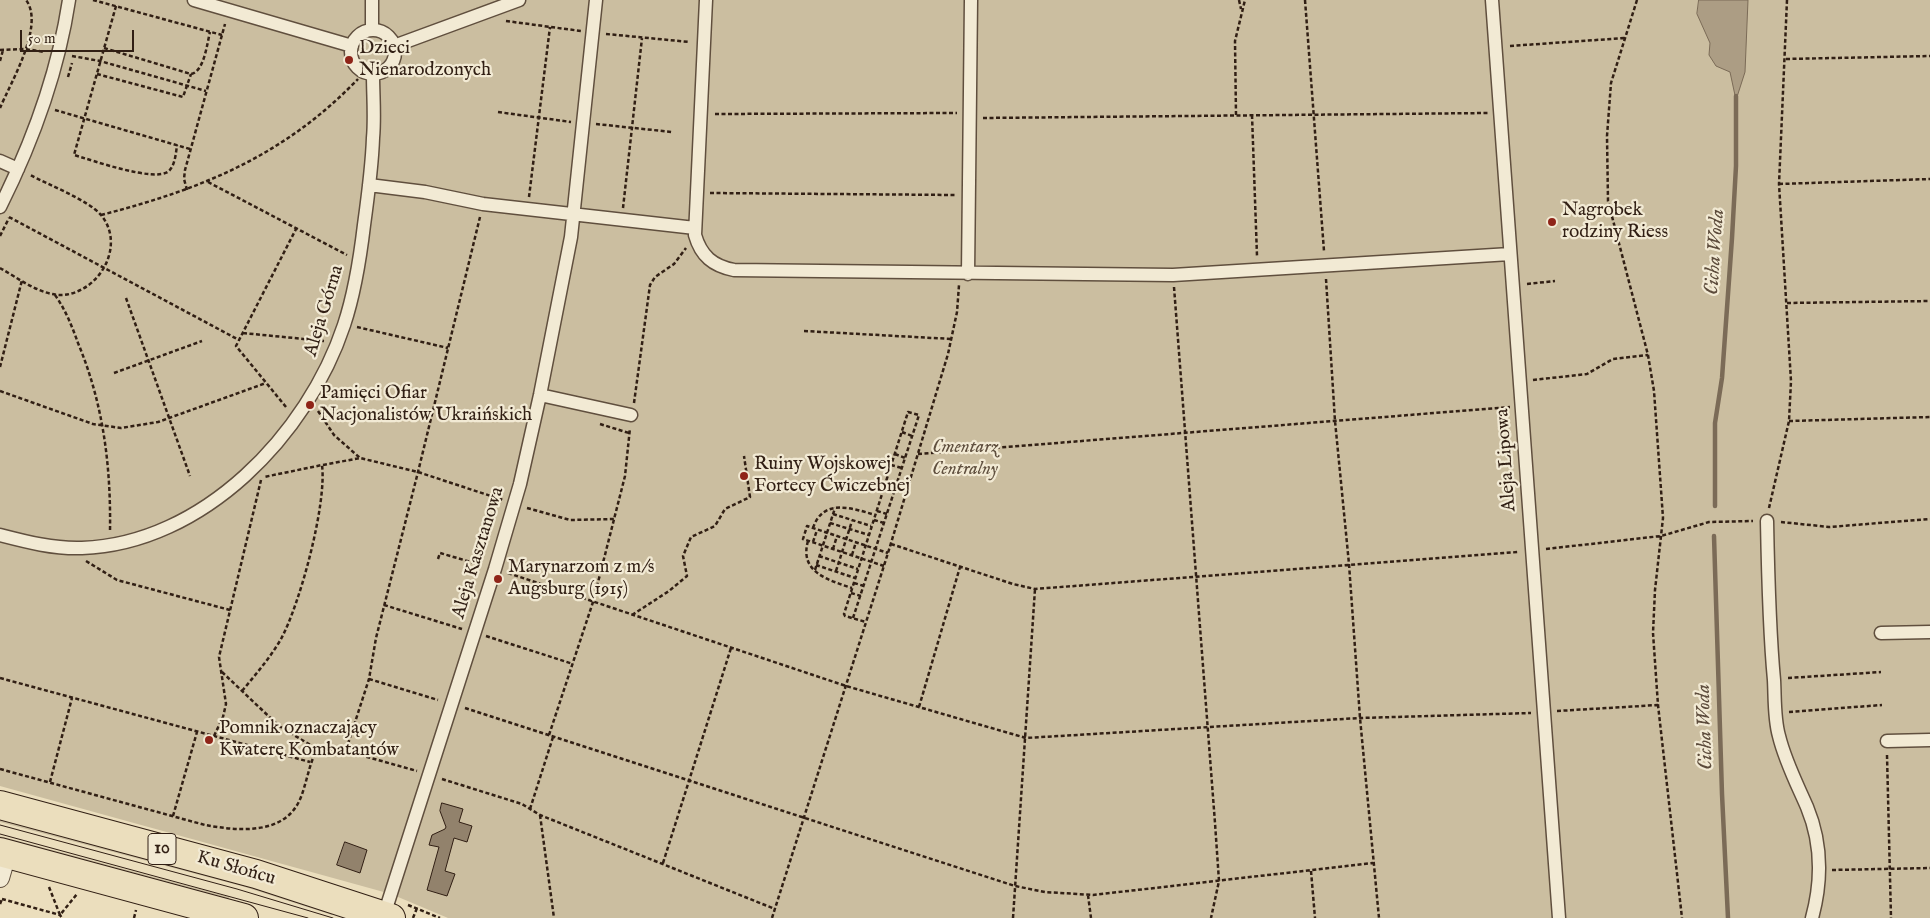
<!DOCTYPE html>
<meta charset="utf-8">
<style>
body{margin:0}
#map{position:relative;width:1930px;height:918px;overflow:hidden;background:#ebdebd;font-family:"IM FELL English",serif}
canvas{display:block}
.scale{position:absolute;left:20px;top:30px;width:114px;height:22px;box-sizing:border-box;border:2px solid #311f14;border-top:0;padding-left:6px;font-size:15px;line-height:18px;white-space:nowrap;color:#311f14;-webkit-text-stroke:4px #f2ead4;paint-order:stroke}
</style>
<div id="map">
<canvas width="1930" height="918"></canvas>
<div class="scale">50 m</div>
</div>
<script>
const g = document.querySelector('canvas').getContext('2d');
g.lineJoin = 'round';
function fill(path, color) { g.fillStyle = color; g.fill(path, 'evenodd'); }
function trace(path, color, width, dash) { g.strokeStyle = color; g.lineWidth = width; g.lineCap = dash ? 'butt' : 'round'; g.setLineDash(dash || []); g.stroke(path); }
function drawText(font, color, halo, rows, align = 'center') {
  g.font = font + ' "IM FELL English",serif'; g.lineWidth = 4.5; g.setLineDash([]); g.textBaseline = 'middle'; g.strokeStyle = halo; g.fillStyle = color; for (const [text, x, y, turn = 0] of rows) {
    g.save(); g.translate(x, y); g.rotate((+turn || 0) * Math.PI / 180); g.textAlign = isNaN(turn) ? turn : align; if (halo) g.strokeText(text, 0, 0); g.fillText(text, 0, 0); g.restore();
  }
}
const green = new Path2D(`
 M0 0H1930V918H448L391 894 0 786Z
 M0 813 335 907 332 915 245 887 0 822Z
 M0 836 229 897 227 907 0 845Z`);
const water = new Path2D(`
 M1699 0H1748L1745 72 1736 100 1730 72 1716 66 1709 55 1710 43 1697 14Z`);
const stream = new Path2D(`
 M1715 506V423L1722 378 1732 238 1736 166V96
 M1714 536 1722 794 1728 918`);
const building = new Path2D(`
 M442 803 463 809 459 822 472 826 467 842 454 838 445 871 455 874 447 896 427 890 439 847 429 845 432 835 445 829 446 827 440 811Z
 M345 842 367 850 360 873 337 865Z`);
const path = new Path2D(`
 M93 0 222 35
 M1239 0 1241 9
 M1305 0 1324 251
 M1637 0 1611 83 1607 136 1608 201 1648 355 1654 391 1663 518 1655 590 1653 633 1658 705 1682 918
 M116 6 74 155C92 160 155 183 169 171 175 165 176 153 177 145
 M506 21 581 31
 M606 34 690 42
 M1510 46 1625 38
 M104 48 191 74C204 72 207 44 210 32
 M0 50 26 49 45 52
 M72 56 100 61 206 91
 M1786 59 1930 56
 M0 61 3 50
 M97 74 183 97 191 74
 M68 77 72 63
 M0 108C11 82 45 25 26 0
 M55 110 190 149
 M498 112 571 122
 M715 114 957 113
 M1236 115 1235 41 1245 0
 M1252 115 1257 256
 M983 118 1488 113
 M596 124 672 132
 M208 182 347 255
 M1779 184 1930 179
 M187 190 184 179 185 170 225 24
 M710 193 955 195
 M529 197 550 27
 M623 208 642 38
 M101 215C202 189 284 156 358 79
 M9 217 239 340
 M0 236 9 218
 M0 268C18 278 41 296 63 295 100 292 126 245 101 215 88 200 49 185 30 175
 M1326 279 1335 421 1349 564 1360 718 1379 918
 M1527 284 1555 281
 M1174 287 1215 823 1219 881 1211 918
 M55 295C65 309 72 326 78 343 103 403 111 465 110 531
 M126 298 190 476
 M1787 303 1930 301
 M357 327 448 348
 M804 331 952 339
 M243 333 324 341
 M0 367 22 280
 M114 373 202 341
 M1533 380 1587 374 1613 359 1648 355
 M0 391 93 424 121 428 158 422 266 383
 M634 403 650 285 655 277 674 264 686 248
 M286 407 236 346 296 229
 M318 411 334 435 360 458
 M1789 421 1930 417
 M600 424 629 433
 M902 432 912 436
 M895 454 905 458
 M918 454 1510 407
 M323 465 360 458 418 472 503 500
 M891 465 902 468
 M884 488 894 491
 M527 508 570 520 614 519
 M1769 508 1789 421 1791 381 1779 184 1787 0
 M877 511 887 514
 M833 514 871 526
 M874 520 884 523
 M1781 522 1829 527 1930 519
 M830 523 869 535
 M813 528C823 498 852 508 875 515
 M808 541C799 572 828 580 852 588
 M813 542 817 530
 M891 544 1013 584 1035 589 1518 552
 M833 549 837 536
 M1546 549 1661 536 1709 522 1753 521
 M852 555 856 542
 M819 556 858 569
 M438 559 440 553 481 565
 M86 561 117 580 230 610
 M816 565 855 578
 M884 566 803 539 807 526 888 553
 M815 570 835 508
 M836 571 852 521
 M508 573 846 686 1026 738 1360 718 1531 713
 M854 583 864 586
 M851 593 861 596
 M384 605 462 629
 M632 615 669 591 687 576 683 556 691 537 715 526 725 509 750 497 744 456
 M853 618 919 415 908 412 844 614 845 616 866 622
 M486 636 573 664
 M222 672 279 726 317 749
 M0 678 310 762
 M1788 678 1881 672
 M369 679 438 700
 M242 691C256 674 270 658 281 639 300 604 327 504 322 465L264 477
 M919 707 960 567
 M465 708 1015 886 1045 892 1093 895 1373 863
 M1557 711 1658 705
 M1789 712 1882 705
 M549 735 593 602 625 476 630 428
 M214 736 223 717 226 704 219 657 261 480
 M346 750 369 679 376 638 418 472 480 217
 M1887 755 1891 918
 M0 769 205 825C238 831 286 836 301 797 307 781 309 765 317 749L346 751 417 771
 M442 779 522 804 540 815 775 909
 M50 782 72 698
 M530 809 553 737
 M540 815 554 918
 M173 816 197 732
 M663 863 731 648
 M1832 870 1930 868
 M1311 871 1315 918
 M49 887 60 915 77 894
 M1088 895 1091 918
 M2 899 60 915 62 918
 M0 904 2 899
 M408 905 440 918
 M134 918 136 910
 M413 918 417 908
 M772 918 888 553 948 354 957 312 959 285
 M1013 918 1035 589`);
const pedestrian = new Path2D(`
 M194 0 352 46
 M706 0 695 235C701 256 713 266 734 270L1173 275 1510 254
 M1492 0 1559 918
 M372 30V0
 M351 52a22 22 0 1 1 44 0a22 22 0 1 1-44 0Z
 M394 46 519 0
 M0 161 18 169
 M369 185 425 192 483 204 695 228
 M0 207C33 141 58 73 69 0
 M968 274 971 0
 M540 395 631 415
 M1767 521C1768 574 1769 627 1774 680 1775 698 1774 719 1779 736 1785 761 1797 784 1807 807 1822 843 1822 881 1812 918
 M0 535C27 542 54 549 82 548 203 544 308 434 344 325 355 292 360 259 364 225 368 196 372 167 373 138 375 117 373 95 373 74
 M1881 633 1930 632
 M1887 741 1930 740
 M384 915 495 569 520 484 540 395 571 237 596 0`);
const minor = new Path2D(`
 M0 878 7 854`);
const primary = new Path2D(`
 M0 805 256 874 391 918
 M0 852 244 918`);
const tram = new Path2D(`
 M0 825 237 889 333 918
 M0 834 308 918`);
const markers = [
 [349,60,5,"#8f2418"],
 [1552,222,5,"#8f2418"],
 [310,405,5,"#8f2418"],
 [744,476,5,"#8f2418"],
 [498,579,5,"#8f2418"],
 [209,740,5,"#8f2418"]
];
const shields = [
 [162,849,28]
];
const shieldNames = [
 ["10",162,849]
];
const poiNames = [
 ["Dzieci",359,49],
 ["Nienarodzonych",359,71],
 ["Nagrobek",1562,211],
 ["rodziny Riess",1562,233],
 ["Pamięci Ofiar",320,394],
 ["Nacjonalistów Ukraińskich",320,416],
 ["Ruiny Wojskowej",754,465],
 ["Fortecy Ćwiczebnej",754,487],
 ["Marynarzom z m/s",508,568],
 ["Augsburg (1915)",508,590],
 ["Pomnik oznaczający",219,729],
 ["Kwaterę Kombatantów",219,751]
];
const streetNames = [
 ["Aleja Górna",325,311,-73],
 ["Aleja Lipowa",1507,460,-94],
 ["Aleja Kasztanowa",479,553,-73],
 ["Ku Słońcu",236,869,16]
];
const parkNames = [
 ["Cmentarz",965,448],
 ["Centralny",965,470]
];
const waterNames = [
 ["Cicha Woda",1716,252,-86],
 ["Cicha Woda",1706,727,-92]
];
fill(green, '#cbbea0');
fill(water, '#ac9d84');
trace(water, '#7b6b57', 1);
trace(stream, '#7b6b57', 4.5);
fill(building, '#92826c');
trace(building, '#311f14', 1);
trace(pedestrian, '#604f3e', 15);
trace(minor, '#604f3e', 20);
trace(primary, '#311f14', 30);
trace(path, '#311f14', 2.5, [4, 2.5]);
trace(pedestrian, '#f2ead4', 12);
trace(minor, '#f2ead4', 18);
trace(primary, '#ebdebd', 28);
trace(tram, '#311f14', 1);
for (const [x, y, r, color] of markers) { const dot = new Path2D(); dot.arc(x, y, r, 0, 2 * Math.PI); g.fillStyle = color; g.fill(dot); trace(dot, '#f2ead4', 2); }
for (const [x, y, w] of shields) { const box = new Path2D(); box.roundRect(x - w / 2, y - 15.5, w, 31, 4); g.fillStyle = '#f2ead4'; g.fill(box); trace(box, '#311f14', 1); }
drawText('bold 18px', '#311f14', null, shieldNames);
drawText('19px', '#311f14', '#f2ead4', poiNames, 'left');
drawText('19px', '#311f14', '#f2ead4', streetNames);
drawText('italic 19px', '#5f4f3e', '#f2ead4', parkNames);
drawText('italic 20px', '#5c4b3b', '#f2ead4', waterNames);
</script>
